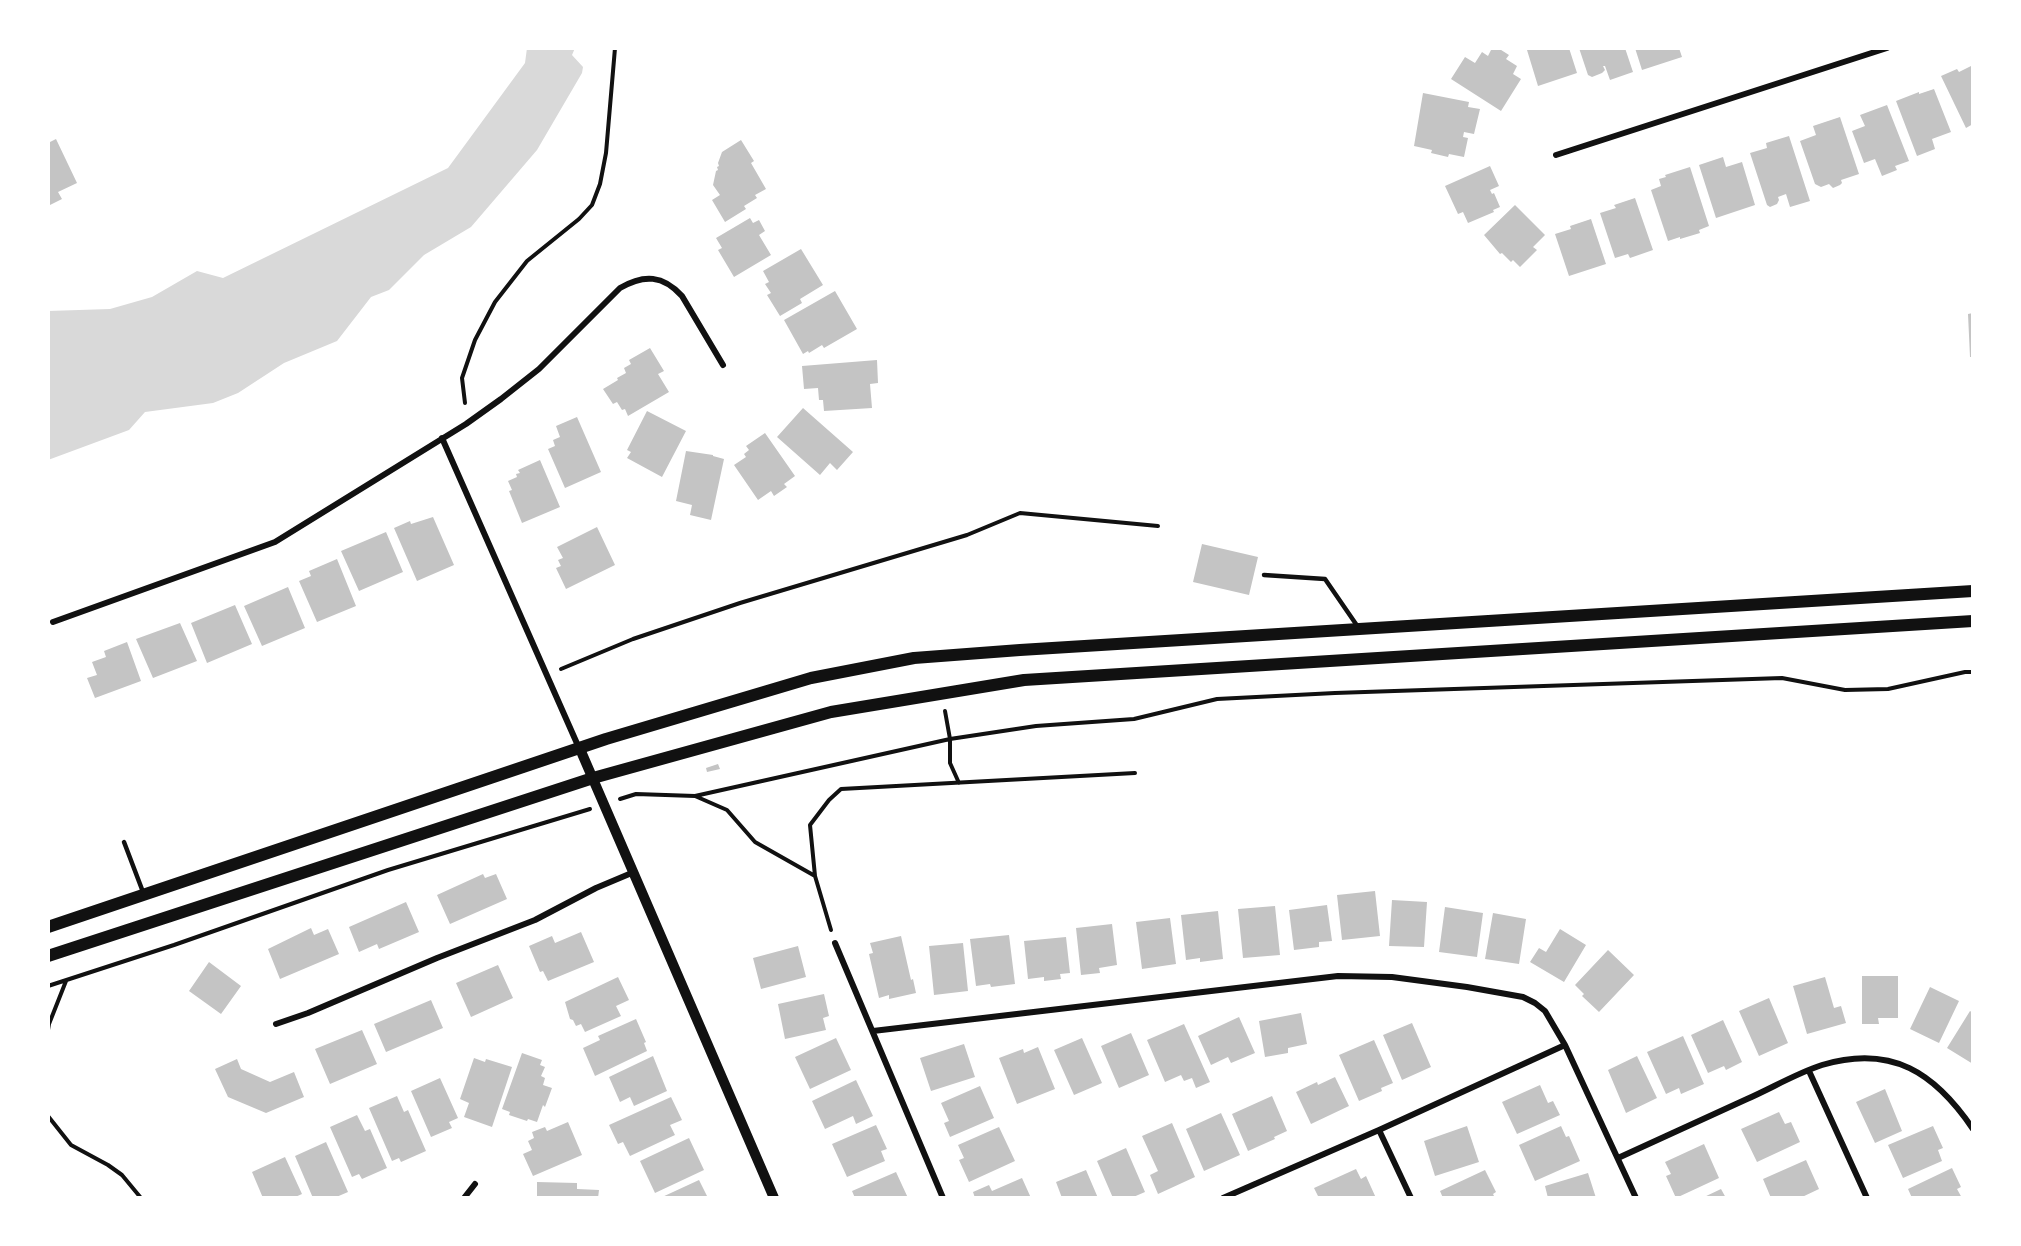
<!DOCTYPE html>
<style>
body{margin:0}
#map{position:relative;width:2021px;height:1246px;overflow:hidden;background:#fff;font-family:"Source Sans 3",sans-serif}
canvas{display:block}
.frame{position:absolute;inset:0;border:50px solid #fff;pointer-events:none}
</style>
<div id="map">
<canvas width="2021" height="1246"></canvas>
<div class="frame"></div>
</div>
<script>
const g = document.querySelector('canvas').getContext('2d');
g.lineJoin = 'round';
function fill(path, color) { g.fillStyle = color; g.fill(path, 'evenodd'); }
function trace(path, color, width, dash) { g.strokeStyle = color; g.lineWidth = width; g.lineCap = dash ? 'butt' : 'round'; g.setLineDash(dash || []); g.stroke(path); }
const water = new Path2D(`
 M527 48H575L572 55 583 67 582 73 537 150 471 227 424 255 389 290 371 297 337 341 284 363 238 393 213 403 145 412 129 430 48 460V311L110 309 152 297 197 271 223 278 448 168 525 63Z`);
const building = new Path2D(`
 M1492 48H1498L1509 55 1506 59 1517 66 1513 74 1521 79 1501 111 1451 79 1465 57 1475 63 1482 52 1488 56Z
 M1528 48H1569L1577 73 1538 86 1527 50H1529Z
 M1579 48H1625L1633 72 1610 80 1605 66H1603L1605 70 1602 73 1592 77 1588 75Z
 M1635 48H1679L1682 57 1642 70Z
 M1973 65V124L1966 128 1941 76 1957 69 1959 72Z
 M1934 89 1951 132 1932 139 1935 149 1917 156 1896 101 1919 92V94Z
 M1423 93 1469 102 1468 107 1480 109 1474 134 1464 132 1463 137 1468 138 1464 157 1449 154 1448 157 1431 153 1432 150 1414 146Z
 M1887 105 1909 161 1895 166 1897 170 1882 176 1875 159 1864 163 1852 131 1865 126 1860 115Z
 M1840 117 1859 174 1841 180 1842 183 1840 185 1833 188 1829 184 1821 187 1815 184 1800 141 1816 135 1813 126Z
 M1789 136 1810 201 1790 207 1786 194 1778 197 1779 200 1777 204 1770 207 1767 205 1750 153 1767 148 1766 143Z
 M56 139 77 183 58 192 62 199 48 206V143Z
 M741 140 754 161 751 163 766 189 755 195 757 198 744 206 746 209 725 222 712 200 720 195 713 185 716 171 718 170 717 167 719 166 718 163 722 152Z
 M1723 157 1726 167 1742 162 1755 205 1716 218 1699 165Z
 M1490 166 1499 186 1490 190 1492 194 1494 193 1500 207 1493 210 1494 212 1468 223 1463 212 1458 214 1445 186Z
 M1690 167 1709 226 1699 230 1700 233 1680 239V237L1668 241 1651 190 1661 186 1659 179 1666 177 1665 175Z
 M1635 198 1653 250 1630 258 1628 254 1615 258 1600 213 1616 208 1614 205Z
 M1515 205 1545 235 1533 247 1537 250 1520 267 1513 260 1511 262 1502 253 1500 254 1484 235Z
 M750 218 753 223 759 220 765 231 759 235 771 255 734 277 718 250 722 248 716 238Z
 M1591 219 1606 264 1569 276 1555 234 1571 229 1570 226Z
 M801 249 823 285 800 299 802 303 780 316 767 295 771 293 765 284 769 282 763 271Z
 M835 291 857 329 824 348 822 345 809 353 808 351 803 354 784 320Z
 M1973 313V357H1970L1968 314Z
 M650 348 664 371 658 374 669 392 628 416 625 409 622 410 617 402 613 404 603 389 618 380 617 378 626 373 624 368 631 364 629 360Z
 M877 360 878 383 870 384 872 408 824 411 823 400H819L818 388 804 389 802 366Z
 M803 408 853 452 837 470 830 463 820 475 777 437Z
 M647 411 686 431 662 477 627 458 631 452 627 450Z
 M577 417 601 472 565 488 548 449 555 446 553 440 560 437 556 426Z
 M765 433 795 476 784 484 787 487 774 496 771 491 758 500 734 465 746 457 744 454 749 450 746 446Z
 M686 451 713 455V456L724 459 711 520 690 515 692 505 676 501Z
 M540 460 560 507 522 523 509 491 512 490 508 481 517 477 516 474 520 473 518 470Z
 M433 517 454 565 417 581 394 528 410 521 411 524Z
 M597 527 615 565 566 589 556 568 561 566 558 560 563 558 557 547Z
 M386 532 403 572 359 591 341 551Z
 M1202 544 1258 557 1249 595 1193 582Z
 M337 559 356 606 317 622 299 581 311 576 309 571Z
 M288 587 305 628 262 646 244 606Z
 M235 605 252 644 207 663 191 623Z
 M180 623 197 661 153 678 136 639Z
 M127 642 141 681 95 698 87 678 97 675 92 662 106 657 104 651Z
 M718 764 720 769 707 772 706 768Z
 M483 874 485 878 496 874 507 899 450 924 437 895Z
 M1375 891 1380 936 1342 940 1337 895Z
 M1392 900 1427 902 1424 947 1389 946Z
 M406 902 419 932 379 949 377 944 359 952 349 927Z
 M1327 905 1332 941 1319 942V947L1294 950 1289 910Z
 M1275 906 1280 955 1243 958 1238 909Z
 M1445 907 1483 913 1477 957 1439 952Z
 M1218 911 1223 959 1200 962V958L1186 960 1181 915Z
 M1493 913 1526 919 1519 964 1485 959Z
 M1170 918 1176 964 1142 969 1136 922Z
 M1112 924 1117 965 1099 968 1100 973 1081 975 1076 928Z
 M311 928 314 935 328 929 339 954 280 979 268 949Z
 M1560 929 1586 945 1564 982 1530 962 1539 948 1546 952Z
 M581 932 594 962 548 981 543 971 540 972 529 946 552 936 555 943Z
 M1009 935 1015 984 991 987 990 984 976 986 970 939Z
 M901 936 911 980 913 979 916 993 889 999V995L879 998 869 954 873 953 870 943Z
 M1066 937 1070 973 1060 974 1061 979 1044 981V977L1028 979 1024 941Z
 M963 943 968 991 934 995 929 946Z
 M798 946 806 977 761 989 753 958Z
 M1608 950 1634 975 1599 1012 1582 996 1584 994 1575 985Z
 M209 962 241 986 221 1014 189 991Z
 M498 965 513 998 471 1017 456 983Z
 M1862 976H1898V1018H1878L1879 1024H1862Z
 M618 977 629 1000 616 1006 621 1016 585 1032 581 1024 576 1026 573 1020 570 1019 565 1002Z
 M1825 977 1834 1008 1841 1006 1846 1023 1807 1034 1793 986Z
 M1930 987 1959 1001 1939 1043 1910 1029Z
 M824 994 829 1016 823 1018 826 1030 785 1039 778 1004Z
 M1769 998 1788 1043 1759 1056 1739 1011Z
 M431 1000 443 1028 386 1052 374 1024Z
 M1970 1011 1973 1013V1064L1947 1048Z
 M1301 1013 1307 1044 1288 1048V1053L1265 1057 1259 1021Z
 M1239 1017 1255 1053 1231 1063 1228 1057 1211 1065 1198 1036Z
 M636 1019 646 1042 644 1043 647 1051 595 1076 583 1048 600 1040 598 1036Z
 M1723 1020 1742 1062 1726 1070 1724 1066 1708 1073 1691 1035Z
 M1412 1023 1431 1067 1402 1080 1383 1035Z
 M1184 1024 1210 1082 1196 1088 1192 1078 1184 1081 1181 1075 1165 1082 1147 1040Z
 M362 1030 377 1064 330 1084 315 1049Z
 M1131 1033 1149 1075 1119 1088 1101 1046Z
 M1683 1036 1704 1084 1681 1094 1679 1088 1666 1094 1647 1052Z
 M836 1038 851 1070 810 1089 795 1057Z
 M1082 1038 1102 1083 1074 1095 1054 1050Z
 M1374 1040 1393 1083 1381 1088 1382 1091 1359 1101 1339 1055Z
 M964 1044 975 1077 931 1091 920 1058Z
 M1038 1047 1055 1089 1017 1104 999 1058 1023 1049 1024 1053Z
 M522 1053 542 1060 540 1065 545 1067 541 1076 545 1078 543 1085 552 1088 545 1107 543 1105 537 1122 528 1119 527 1121 509 1115 510 1112 502 1109Z
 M653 1056 667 1091 634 1106 630 1097 620 1102 609 1077Z
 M1637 1056 1657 1098 1626 1113 1608 1070Z
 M474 1058 485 1062 486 1059 512 1067 492 1127 464 1117 469 1103 460 1099Z
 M237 1059 241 1069 270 1082 294 1072 304 1097 266 1113 228 1097 215 1069Z
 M1335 1077 1349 1106 1311 1124 1296 1092 1317 1082 1318 1085Z
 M440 1078 458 1118 449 1122 452 1128 431 1137 411 1091Z
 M856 1080 873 1116 856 1124 853 1116 825 1129 812 1101Z
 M1540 1085 1548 1103 1553 1101 1560 1115 1517 1134 1502 1102Z
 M980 1086 994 1118 950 1137 944 1123 949 1121 941 1103Z
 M1885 1089 1902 1131 1875 1143 1856 1102Z
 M397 1096 404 1112 408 1110 426 1151 401 1162 399 1158 392 1161 369 1108Z
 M1272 1096 1287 1131 1274 1137 1275 1139 1248 1151 1232 1114Z
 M671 1097 682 1120 670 1125 675 1135 630 1156 623 1142 618 1144 609 1125Z
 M1779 1112 1785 1124 1791 1122 1800 1142 1757 1162 1741 1129Z
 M1221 1113 1240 1155 1204 1171 1186 1129Z
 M357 1115 365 1131 370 1129 387 1168 362 1179 359 1174 352 1177 330 1127Z
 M568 1122 582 1155 533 1176 523 1154 532 1150 528 1141 534 1138 532 1132 545 1127 547 1131Z
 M1172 1123 1195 1177 1158 1194 1150 1175 1158 1171 1142 1136Z
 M876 1125 887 1149 881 1151 885 1161 847 1177 832 1144Z
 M1467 1126 1479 1162 1435 1176 1424 1141Z
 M1561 1126 1566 1137 1569 1136 1580 1161 1535 1181 1519 1145Z
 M1933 1126 1943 1148 1938 1150 1942 1161 1903 1178 1888 1145Z
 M999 1127 1015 1161 969 1182 959 1160 964 1158 958 1145Z
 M689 1138 704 1170 655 1193 640 1161Z
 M326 1142 348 1192 334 1198H313L295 1156Z
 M1704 1144 1719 1178 1676 1198 1666 1176 1671 1174 1665 1162Z
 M1126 1148 1145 1192 1131 1198H1113L1097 1161Z
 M285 1157 302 1194 293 1198H263L252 1172Z
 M1806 1160 1819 1189 1800 1198H1771L1763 1179Z
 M1952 1168 1961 1187 1957 1189 1962 1198H1912L1908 1189Z
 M1356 1169 1361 1179 1366 1176 1376 1198H1319L1314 1188Z
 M1086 1170 1098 1198H1062L1056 1182Z
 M1485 1170 1496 1192 1493 1194 1495 1198H1443L1440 1191Z
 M896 1172 908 1198H855L852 1191Z
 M1588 1173 1596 1198H1548L1545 1186Z
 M1022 1178 1031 1198H975L973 1192 989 1185 992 1191Z
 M699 1180 708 1198H660Z
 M537 1182 577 1183V1189L599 1190 598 1198H537Z
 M1721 1189 1726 1198H1702Z`);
const path = new Path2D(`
 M465 403 462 378 475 340 495 302 527 261 579 219 592 205 600 184 606 153 615 48
 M561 669 633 639 740 603 967 535 1020 513 1158 526
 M945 711 950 739V763L959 783
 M695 796 727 810 755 842 815 876 831 930
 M620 799 636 794 695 796 950 739 1036 726 1134 719 1217 699 1335 693 1782 678 1845 690 1888 689 1965 672H1973
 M815 876 810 825 829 800 841 789 1135 773
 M48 986 174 945 388 870 590 809
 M48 1030 49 1024 66 981
 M48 1116 71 1145 108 1165 122 1175 141 1198`);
const service = new Path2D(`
 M1264 575 1325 579 1358 627
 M124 842 143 892`);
const minor = new Path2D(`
 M1556 155 1887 48
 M442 438 579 748
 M53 622 275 542 466 424 501 399 539 369 620 288C644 274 663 275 682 296L723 365
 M835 943 943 1198
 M276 1024 308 1013 437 958 535 920 596 888 634 872
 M873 1031 1338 976 1392 977 1467 987 1523 997 1535 1003 1545 1011 1565 1045 1636 1198
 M1809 1071 1867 1198
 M1379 1130 1411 1198
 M1618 1158C1661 1138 1704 1119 1747 1099 1772 1088 1797 1073 1822 1065 1892 1044 1935 1073 1973 1129
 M464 1198 475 1184
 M1223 1198 1379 1130 1565 1045`);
const tertiary = new Path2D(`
 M580 749 774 1198`);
const secondary = new Path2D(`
 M48 927 606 739 811 678 914 658 1020 650 1973 591
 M48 956 593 778 831 712 1024 680 1973 621`);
fill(water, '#d9d9d9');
fill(building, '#c4c4c4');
trace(path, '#111', 4);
trace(service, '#111', 4.5);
trace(minor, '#111', 6);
trace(tertiary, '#111', 10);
trace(secondary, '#111', 12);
</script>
